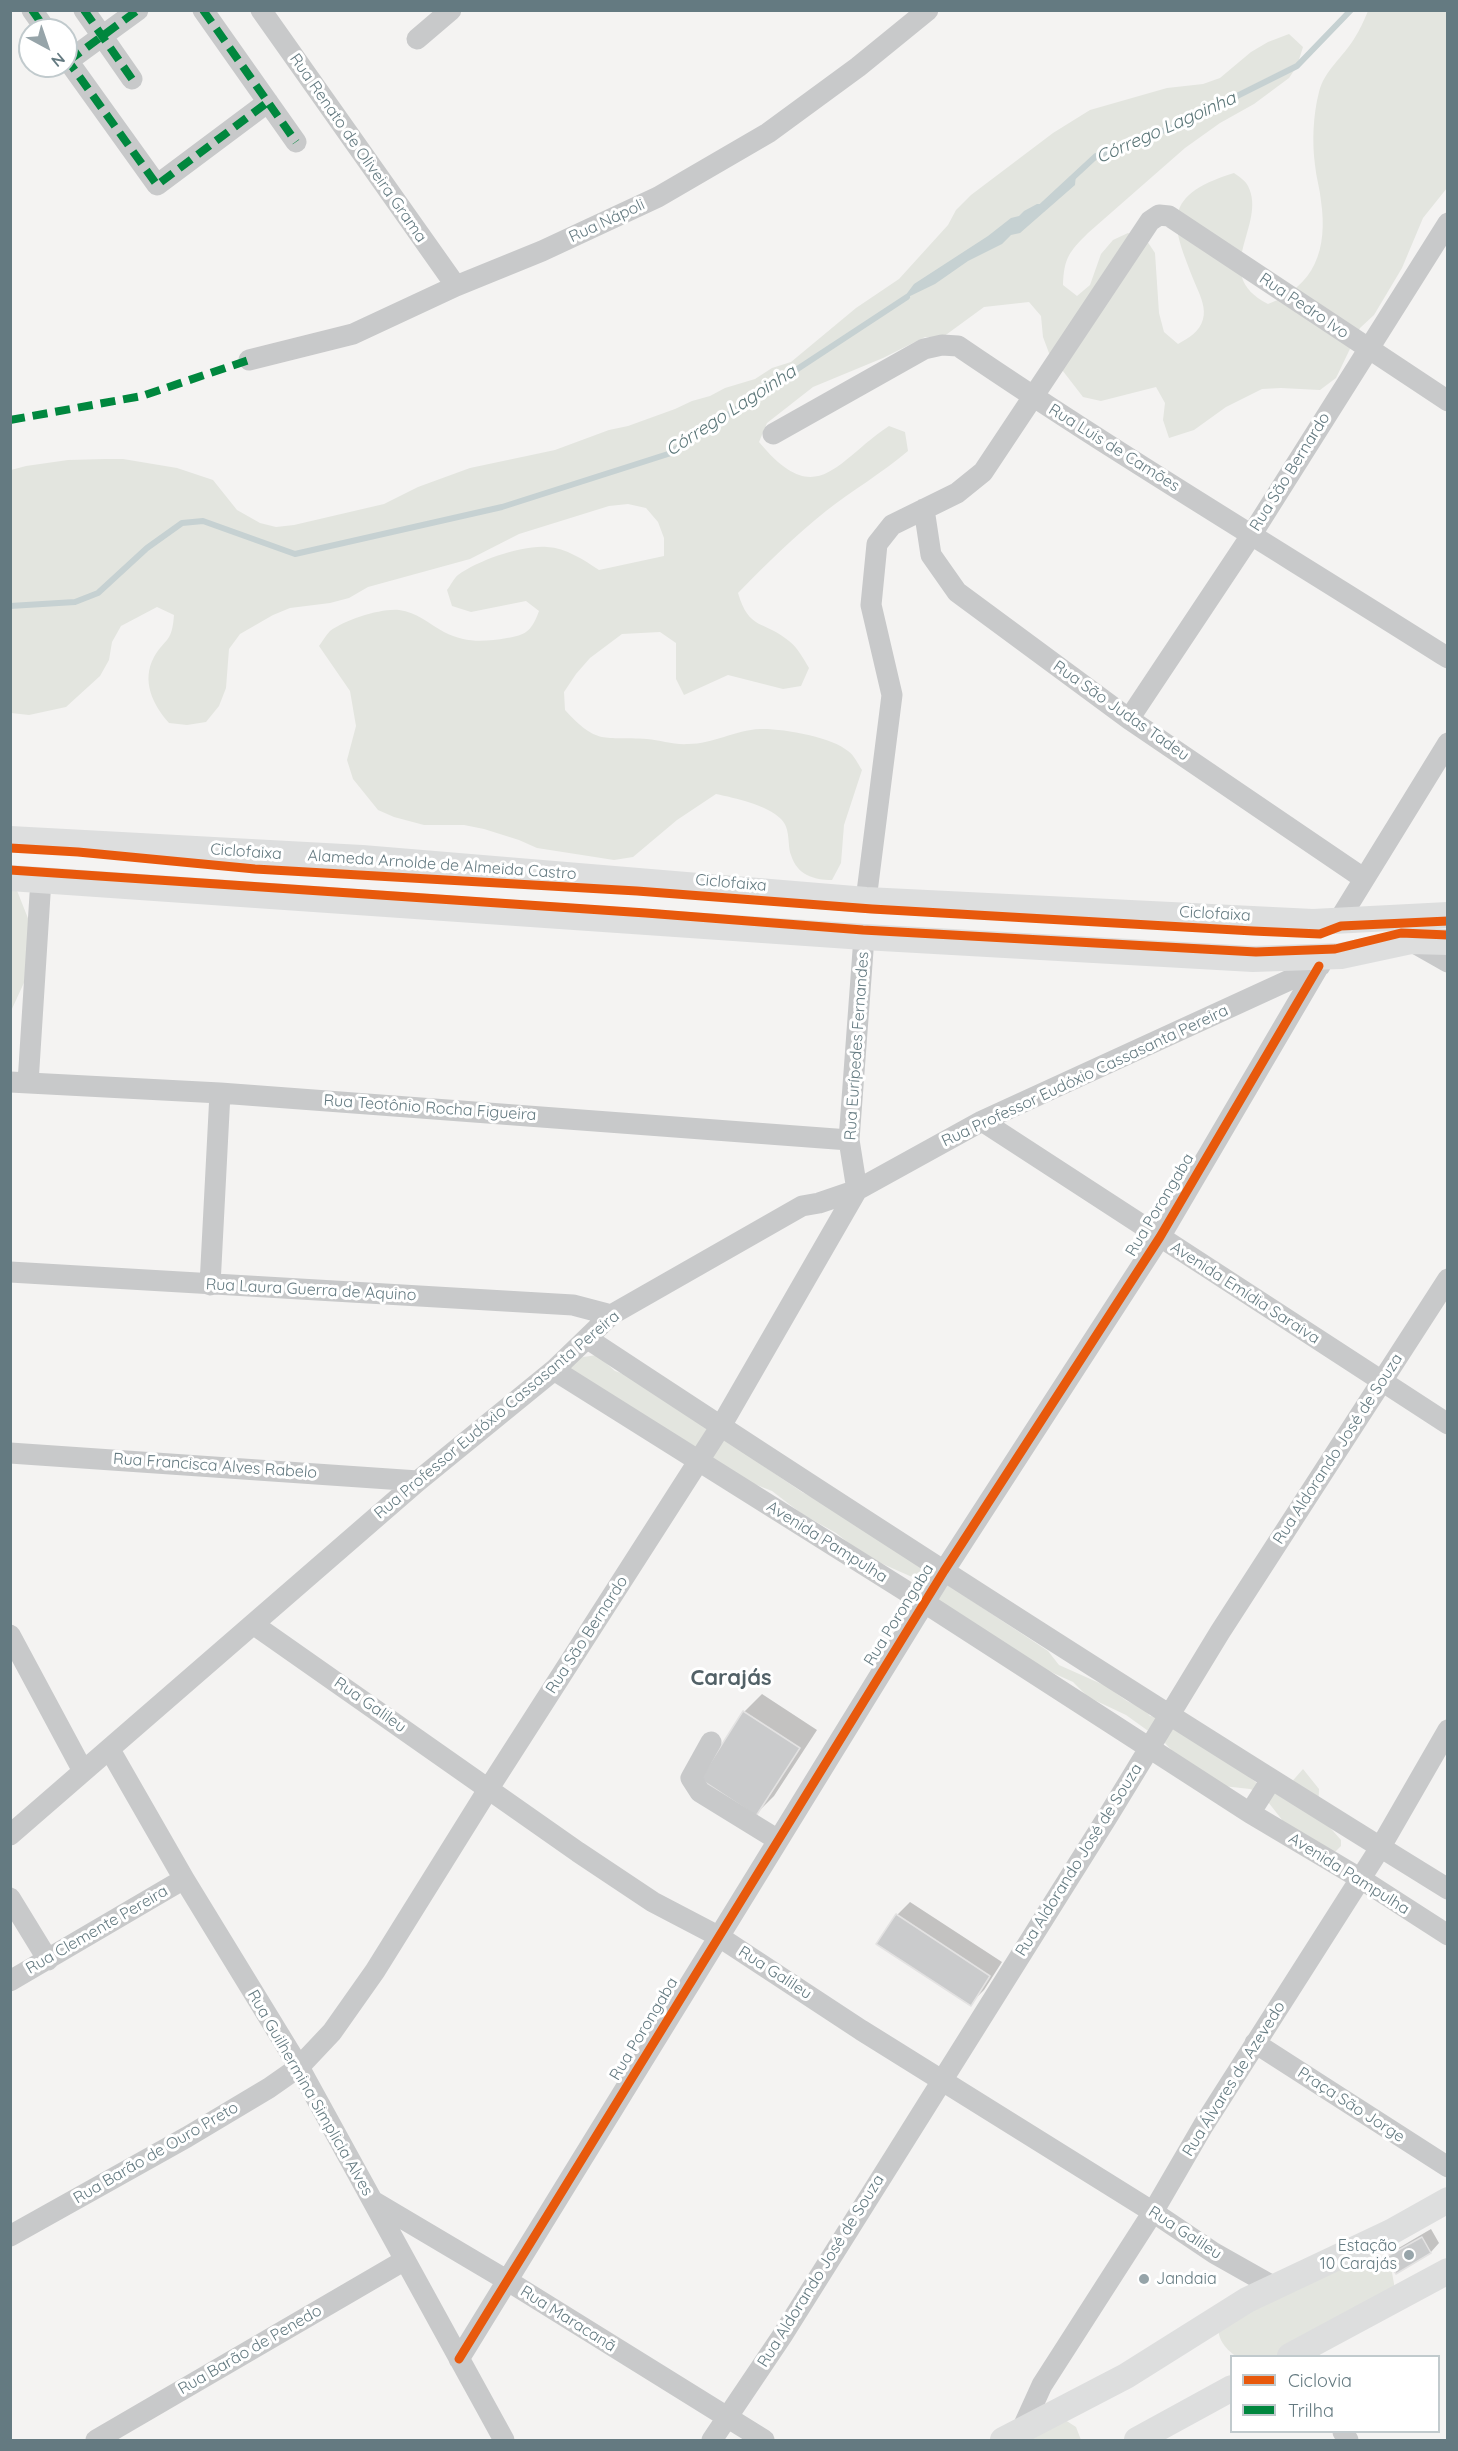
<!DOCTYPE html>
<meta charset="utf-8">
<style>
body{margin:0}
#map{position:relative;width:1458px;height:2451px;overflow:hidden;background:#f4f3f2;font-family:Quicksand,sans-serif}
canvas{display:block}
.frame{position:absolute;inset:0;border:12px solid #647a81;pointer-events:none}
.legend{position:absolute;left:1230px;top:2355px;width:210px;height:78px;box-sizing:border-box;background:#fff;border:2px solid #c1cacd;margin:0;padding:8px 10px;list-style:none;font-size:18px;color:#647a81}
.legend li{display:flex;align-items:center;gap:12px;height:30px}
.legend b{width:30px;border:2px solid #c1cacd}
.north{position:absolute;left:18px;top:18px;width:60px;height:60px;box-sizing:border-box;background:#fff;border:2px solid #c1cacd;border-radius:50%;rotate:140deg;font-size:16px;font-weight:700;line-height:24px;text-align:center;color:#647a81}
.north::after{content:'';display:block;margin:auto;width:21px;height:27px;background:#96a4a9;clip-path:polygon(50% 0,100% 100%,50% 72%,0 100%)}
</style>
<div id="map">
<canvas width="1458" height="2451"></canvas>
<div class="frame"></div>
<ul class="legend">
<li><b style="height:8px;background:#e8590c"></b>Ciclovia</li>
<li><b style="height:8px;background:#00873e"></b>Trilha</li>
</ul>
<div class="north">N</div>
</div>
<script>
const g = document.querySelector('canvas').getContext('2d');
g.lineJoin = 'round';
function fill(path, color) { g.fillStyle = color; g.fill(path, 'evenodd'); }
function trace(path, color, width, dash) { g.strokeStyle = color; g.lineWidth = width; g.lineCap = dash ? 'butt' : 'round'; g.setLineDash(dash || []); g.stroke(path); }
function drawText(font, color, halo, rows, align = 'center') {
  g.font = font + ' Quicksand,sans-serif'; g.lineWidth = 6; g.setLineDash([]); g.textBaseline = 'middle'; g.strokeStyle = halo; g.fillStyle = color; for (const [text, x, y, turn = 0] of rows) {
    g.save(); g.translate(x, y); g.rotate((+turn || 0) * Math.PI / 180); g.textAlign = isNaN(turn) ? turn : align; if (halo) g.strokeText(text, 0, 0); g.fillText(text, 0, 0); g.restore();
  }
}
const green = new Path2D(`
 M1368 11H1447V188L1423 218 1402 268 1374 315 1360 328 1336 378 1320 390 1281 388 1262 389 1226 407 1194 430 1169 438 1163 420 1165 403 1156 387 1101 401 1083 397 1049 353 1043 337 1041 316 1029 302 984 307 943 337H925L883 358 813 387 767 423 759 442C817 512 836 461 889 426L905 432 908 451C882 473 853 490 826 511 795 536 766 564 738 593 749 631 764 620 789 641 798 648 803 658 809 668L801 686 783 689 728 675 684 695 676 679V643L660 632 622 634 590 658 576 674 564 692 565 710C598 746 603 736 647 739 660 740 674 745 688 744 713 744 735 730 760 729 781 728 832 737 848 751 854 755 858 764 862 770L844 825 841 863 832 880C814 880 797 875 791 855 787 844 791 829 781 819 767 805 735 798 716 794L677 820 633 857 614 860 537 848 519 840 484 829 464 825H424L394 817 378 810 353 779 347 760 356 726 350 691 319 646C322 642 326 635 330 631 345 620 381 608 399 610 417 612 429 624 444 632 465 643 484 642 507 638 527 635 532 630 539 611L526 601 471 612 452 606 447 590C451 585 454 578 458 575 479 560 522 545 547 547 566 548 584 560 599 570L664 556V538L658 522 646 508 628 504 609 506 519 534 470 559 368 587 349 598 330 603 290 608 273 615 240 634 229 649 226 688 219 706 206 722 187 725 169 723C153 705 141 681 154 657 166 637 172 643 174 615L157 607 121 626 112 642 109 660 100 676 66 707 29 715 11 713V470L26 466 68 460 105 459H123L177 468 213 480 237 510 260 523 276 527 294 525 384 504 418 487 470 468 555 450 609 430 628 426 675 409 692 401 710 396 725 388 755 379 772 368 791 362 856 308 899 279 948 225 956 210 971 195 1053 133 1090 110 1167 88 1203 84 1220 78 1251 52 1268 42 1289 34 1303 47 1297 66 1289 78 1254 104 1220 123 1185 148 1088 233C1069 252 1064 258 1063 285L1077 296 1090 285 1101 254 1113 240 1128 233 1145 238 1155 253 1159 313 1164 332 1178 344C1188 338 1200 332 1203 319 1206 309 1201 297 1197 288 1173 227 1156 197 1234 173 1238 176 1246 181 1248 186 1268 225 1208 273 1268 304 1315 286 1328 249 1321 201 1320 189 1316 177 1315 165 1312 142 1313 115 1319 92 1324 71 1343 57 1354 39 1360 30 1364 20 1368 11Z
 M11 880 14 883 35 936 28 974 11 1011Z
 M597 1355 615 1371 632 1377 802 1492 827 1505 1048 1651 1059 1665 1106 1686 1127 1701 1144 1709 1150 1716 1161 1717 1219 1752 1258 1784 1281 1794 1303 1769 1319 1789 1318 1814 1341 1840V1846L1333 1854 1294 1835 1261 1793 1250 1789 1214 1785 1183 1763 1165 1743 1126 1715 1088 1697 1073 1682 1042 1668 950 1610 912 1577 865 1556 836 1533 802 1514 772 1491 749 1482 569 1375 570 1359Z
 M1367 2255 1390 2262 1395 2289 1285 2356H1236C1225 2349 1216 2337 1219 2324Z
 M1062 2418 1076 2427 1081 2440H1015Z`);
const water = new Path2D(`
 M1076 174 1075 185 1020 233 1011 235 1002 244 968 261 935 284 902 300 914 284 988 236 1011 218 1019 216 1024 211 1037 204H1044Z`);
const shadow = new Path2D(`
 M762 1694 817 1730 774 1796 756 1814 744 1712Z
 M910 1902 1002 1962 984 1990 970 2004 897 1915Z
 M1431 2229 1439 2243 1431 2252 1396 2272 1388 2258 1397 2249Z`);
const stream = new Path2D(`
 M1042 206 1096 156 1181 124 1297 66 1351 10
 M10 606 75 602 98 593 147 548 182 523 203 521 295 554 502 507 668 454 907 297`);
const building = new Path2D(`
 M743 1711 800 1748 756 1816 700 1779Z
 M896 1914 990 1976 971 2006 876 1944Z
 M1422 2237 1431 2253 1396 2274 1386 2257Z`);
const minor = new Path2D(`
 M32 10 46 30
 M84 10 132 79
 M203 10 296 142
 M261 10 456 286
 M417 39 451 10
 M66 58 157 185 268 102
 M68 61 138 10
 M249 360 353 334 456 286 542 251 658 197 768 133 858 67 928 10
 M773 434 924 349 942 345 958 346C1118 455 1284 554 1448 658
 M924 509 931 555 957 592 1129 719 1363 878
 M1129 719 1252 534 1448 223
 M866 900 892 695 871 605 877 544 892 525 957 493 983 472 1150 221 1159 215 1169 216 1448 401
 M1339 920 1448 743
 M1411 941 1448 962
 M10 1082 220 1093 849 1140
 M28 1083 41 879
 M982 1121 1448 1424
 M10 1272 573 1305 611 1315
 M210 1285 220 1093
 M588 1339C872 1526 1158 1710 1448 1889
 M554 1370 925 1603 1250 1813 1361 1879 1448 1935
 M10 1453 418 1481
 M253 1624 578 1852 653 1902 718 1936 861 2030 1153 2212 1214 2253 1276 2288
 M10 1635 83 1771
 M711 1742 691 1778 700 1792 778 1840
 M110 1750 184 1879 299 2067 504 2440
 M1250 1813 1271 1780
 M10 1835 418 1481 554 1370 611 1315 802 1206 819 1203 857 1190 982 1121 1320 966
 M10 1898 48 1960
 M10 1981 184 1879
 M1255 2043 1448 2167
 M373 2201 508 2281 764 2440
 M10 2236 187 2137 269 2088 299 2067 332 2032 375 1971 489 1788 721 1426 857 1190 849 1140 864 937
 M459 2359 944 1571 1160 1237 1319 966
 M1022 2429 1042 2385 1153 2212 1203 2126 1380 1848 1448 1730
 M1343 2432 1348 2440
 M96 2440 405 2260
 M712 2440 782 2336 1108 1816 1220 1632 1448 1279`);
const major = new Path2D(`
 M10 839 362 858 866 900 1313 922 1448 915
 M10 878 864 937 1253 959 1341 956 1411 941 1448 942
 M1290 2356 1448 2271
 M1003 2440 1126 2376 1247 2300 1391 2232 1448 2200
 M1137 2440 1232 2388`);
const quiet = new Path2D(`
 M32 10 46 30
 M84 10 132 79
 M203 10 296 142
 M66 58 157 185 268 102
 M68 61 138 10
 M10 420 142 396 249 360`);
const cycleway = new Path2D(`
 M10 848 78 852 255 869 637 891 872 909 1253 931 1320 934 1341 926 1448 921
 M10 870 646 913 863 930 1256 952 1335 949 1401 933 1448 935
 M459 2359 944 1571 1160 1237 1319 966`);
const markers = [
 [1409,2255,6,"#96a4a9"],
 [1144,2279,6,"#96a4a9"]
];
const streetNames = [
 ["Rua Renato de Oliveira Grama",358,148,55],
 ["Rua Nápoli",607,221,-25],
 ["Rua Pedro Ivo",1304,306,34],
 ["Rua Luis de Camões",1114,448,32],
 ["Rua São Bernardo",1290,472,-58],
 ["Rua São Judas Tadeu",1121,711,35],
 ["Ciclofaixa",246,852,4],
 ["Alameda Arnolde de Almeida Castro",442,865,4],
 ["Ciclofaixa",731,883,5],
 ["Ciclofaixa",1215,914,3],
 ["Rua Eurípedes Fernandes",857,1046,-86],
 ["Rua Professor Eudóxio Cassasanta Pereira",1085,1076,-25],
 ["Rua Teotônio Rocha Figueira",430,1108,4],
 ["Rua Porongaba",1160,1205,-59],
 ["Rua Laura Guerra de Aquino",311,1290,3],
 ["Avenida Emídia Saraiva",1245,1293,33],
 ["Rua Professor Eudóxio Cassasanta Pereira",497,1415,-40],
 ["Rua Aldorando José de Souza",1338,1449,-57],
 ["Rua Francisca Alves Rabelo",215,1466,4],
 ["Avenida Pampulha",827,1542,32],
 ["Rua Porongaba",899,1615,-58],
 ["Rua São Bernardo",587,1635,-57],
 ["Rua Galileu",370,1705,35],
 ["Rua Aldorando José de Souza",1079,1860,-58],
 ["Avenida Pampulha",1349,1874,32],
 ["Rua Clemente Pereira",97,1930,-30],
 ["Rua Galileu",775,1973,33],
 ["Rua Porongaba",644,2029,-59],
 ["Rua Álvares de Azevedo",1234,2079,-58],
 ["Rua Guilhermina Simplicia Alves",310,2093,60],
 ["Praça São Jorge",1351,2105,33],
 ["Rua Barão de Ouro Preto",156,2153,-30],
 ["Rua Galileu",1185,2233,33],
 ["Rua Aldorando José de Souza",821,2271,-58],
 ["Rua Maracanã",568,2319,32],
 ["Rua Barão de Penedo",250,2350,-30]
];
const poiNames = [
 ["Estação",1397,2246],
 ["10 Carajás",1397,2264],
 ["Jandaia",1156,2279,"left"]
];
const waterNames = [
 ["Córrego Lagoinha",1166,128,-24],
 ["Córrego Lagoinha",731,411,-33]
];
const districtNames = [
 ["Carajás",731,1678]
];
fill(green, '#e3e5df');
fill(water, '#c6d1d2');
fill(shadow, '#0003');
trace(stream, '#c6d1d2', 6);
fill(building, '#cacbcc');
trace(building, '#e3e2e2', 1.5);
trace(minor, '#c8c9ca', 21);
trace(major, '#dddede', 26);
trace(quiet, '#00873e', 8, [15, 8]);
trace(cycleway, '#e8590c', 9);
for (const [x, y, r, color] of markers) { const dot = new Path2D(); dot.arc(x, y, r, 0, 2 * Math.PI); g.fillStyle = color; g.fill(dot); trace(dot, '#fff', 2); }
drawText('16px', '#647a81', '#fff', streetNames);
drawText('16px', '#647a81', '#fff', poiNames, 'right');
drawText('italic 18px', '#5b7678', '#fff', waterNames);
drawText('bold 22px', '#526167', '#fff', districtNames);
</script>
